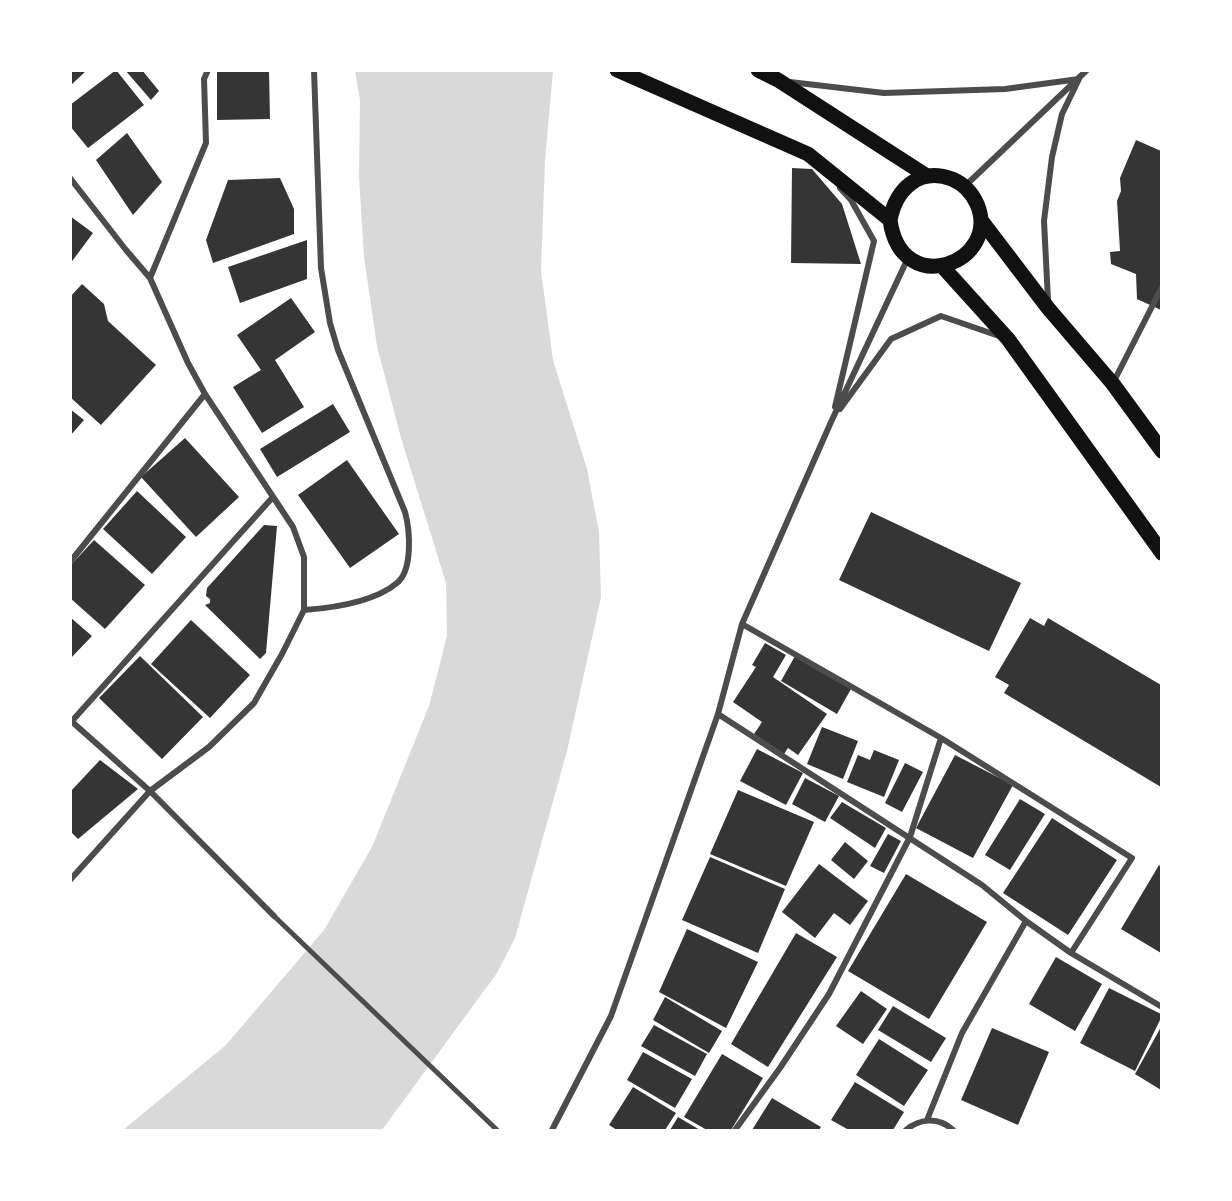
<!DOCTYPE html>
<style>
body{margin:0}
#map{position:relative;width:1232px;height:1201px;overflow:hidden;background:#fff;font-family:"Golos Text",sans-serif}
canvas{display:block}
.frame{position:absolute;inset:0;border:72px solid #fff;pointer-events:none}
</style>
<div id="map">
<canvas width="1232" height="1201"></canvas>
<div class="frame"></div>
</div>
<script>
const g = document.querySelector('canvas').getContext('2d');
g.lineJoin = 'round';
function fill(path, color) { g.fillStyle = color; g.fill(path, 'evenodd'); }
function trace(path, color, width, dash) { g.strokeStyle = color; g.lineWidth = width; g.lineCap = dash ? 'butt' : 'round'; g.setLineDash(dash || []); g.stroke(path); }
const water = new Path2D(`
 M355 71H553L545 160 541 271 553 360 587 469 599 532 601 597 567 751 515 938 497 973 382 1130H123L226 1045 324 930 372 847 429 706 447 636 446 583 401 438 377 346 364 257 359 176 360 100Z`);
const building = new Path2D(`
 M70 70H87L70 86Z
 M116 70 144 105 88 148 70 126V105Z
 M125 70H142L159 91 151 100Z
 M217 70H269L270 119 217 120Z
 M127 133 162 182 133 215 96 160Z
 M1136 140 1161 151V310L1137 299 1136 274 1111 264 1110 252 1120 251 1117 201 1121 191 1120 178Z
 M792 168 812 169 842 204 861 264 791 263Z
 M280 178 294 209V234L213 263 206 240 228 180Z
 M70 216 93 233 70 264Z
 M307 240V279L240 303 228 267Z
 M82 284 104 304 108 321 156 365 101 425 70 397V297Z
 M291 298 315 332 275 360 304 407 262 433 233 387 261 370 237 335Z
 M333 404 350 432 277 477 260 449Z
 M70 409 84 420 70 436Z
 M185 438 239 497 196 537 141 477Z
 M347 460 399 534 350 568 298 495Z
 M137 491 186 537 152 574 103 529Z
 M871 512 1021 583 989 651 839 580Z
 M264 525 277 526 266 653 260 659 205 605 210 603V599L206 596 207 588Z
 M94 540 145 585 105 629 70 598V566Z
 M70 617 92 636 70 659Z
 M1030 618 1044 626 1048 618 1161 685V787L1004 693 1009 685 995 677Z
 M191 620 250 675 210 718 151 664Z
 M765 643 786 655 773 677 827 714 798 755 788 748 784 754 754 734 762 722 733 702 756 667 752 665Z
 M140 656 203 717 162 759 99 698Z
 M795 656 851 689 837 714 781 681Z
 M822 727 858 741 843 779 807 764Z
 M757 749 803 773 786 805 740 781Z
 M874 750 899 760 884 797 847 782 858 755 870 760Z
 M955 755 1013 785 973 858 916 828Z
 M100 760 138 789 78 839 70 831V792Z
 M905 763 923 772 902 812 885 803Z
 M805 778 839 796 825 822 792 804Z
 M738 790 814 822 786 886 710 854Z
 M1020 799 1045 814 1010 870 985 855Z
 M842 802 886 828 875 848 830 818Z
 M1052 818 1117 860 1068 935 1003 893Z
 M888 834 901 841 884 873 870 866Z
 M845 842 868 861 854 879 831 860Z
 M710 857 785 889 758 953 682 920Z
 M819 864 868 901 850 925 834 913 815 938 782 912Z
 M1159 865 1161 867V953L1121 929Z
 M906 874 987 922 929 1019 848 971Z
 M687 929 758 962 726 1028 659 992Z
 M796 933 837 957 768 1067 731 1044Z
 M1056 957 1102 984 1075 1031 1029 1004Z
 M1109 988 1161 1014V1018L1135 1071 1080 1043Z
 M861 991 887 1009 863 1044 836 1026Z
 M665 997 722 1031 709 1053 653 1020Z
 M893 1006 946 1038 931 1062 878 1030Z
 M654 1025 707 1054 695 1076 641 1046Z
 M1161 1027V1090L1135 1074Z
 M992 1028 1049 1052 1018 1125 961 1100Z
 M879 1039 928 1070 904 1106 856 1075Z
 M643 1052 692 1079 675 1108 627 1080Z
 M722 1054 763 1078 731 1130H707L684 1117Z
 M855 1082 904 1112 893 1130H849L831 1120Z
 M633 1087 676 1113 665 1130H617L609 1125Z
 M772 1098 821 1127 819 1130H752Z
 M678 1117 700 1130H670Z`);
const pedestrian = new Path2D(`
 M274 916 497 1130`);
const minor = new Path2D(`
 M790 82 884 93 1005 89 1079 79
 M70 178 126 250 150 278 188 363 205 394 293 527 304 557V610L282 654 254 703 209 747 150 791 70 880
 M965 186 1087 70
 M150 278 206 143 204 79 208 70
 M1048 300 1044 221 1052 157 1062 114 1079 79
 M1113 383 1162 287
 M835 407 874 241 851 200 840 188
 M840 409 891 339 941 316 999 336
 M70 562 205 394
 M304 610C332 608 374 602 397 583 413 570 410 530 405 512L338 350 330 323 321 268 314 70
 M742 624 941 738 1132 858 1071 953
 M718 714 982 885 1026 921 1071 953 1162 1007
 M70 720 150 791 274 916
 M72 721 272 498
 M927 1120 962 1033 1026 921
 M552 1130 611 1016 718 714 742 624 831 422 908 258
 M735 1130 780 1068 829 994 910 837 941 738
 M906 1130C920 1118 939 1117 953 1130`);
const primary = new Path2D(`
 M617 70 808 154 890 220C901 301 1002 262 977 204 972 193 964 184 952 179 919 167 896 189 890 220
 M758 70 778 80 927 176
 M981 220 1048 308 1113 384 1162 451
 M942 266 1008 339 1162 553`);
fill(water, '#d9d9d9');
fill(building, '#353535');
trace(pedestrian, '#4c4c4c', 5);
trace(minor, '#4c4c4c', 6);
trace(primary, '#111', 15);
</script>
